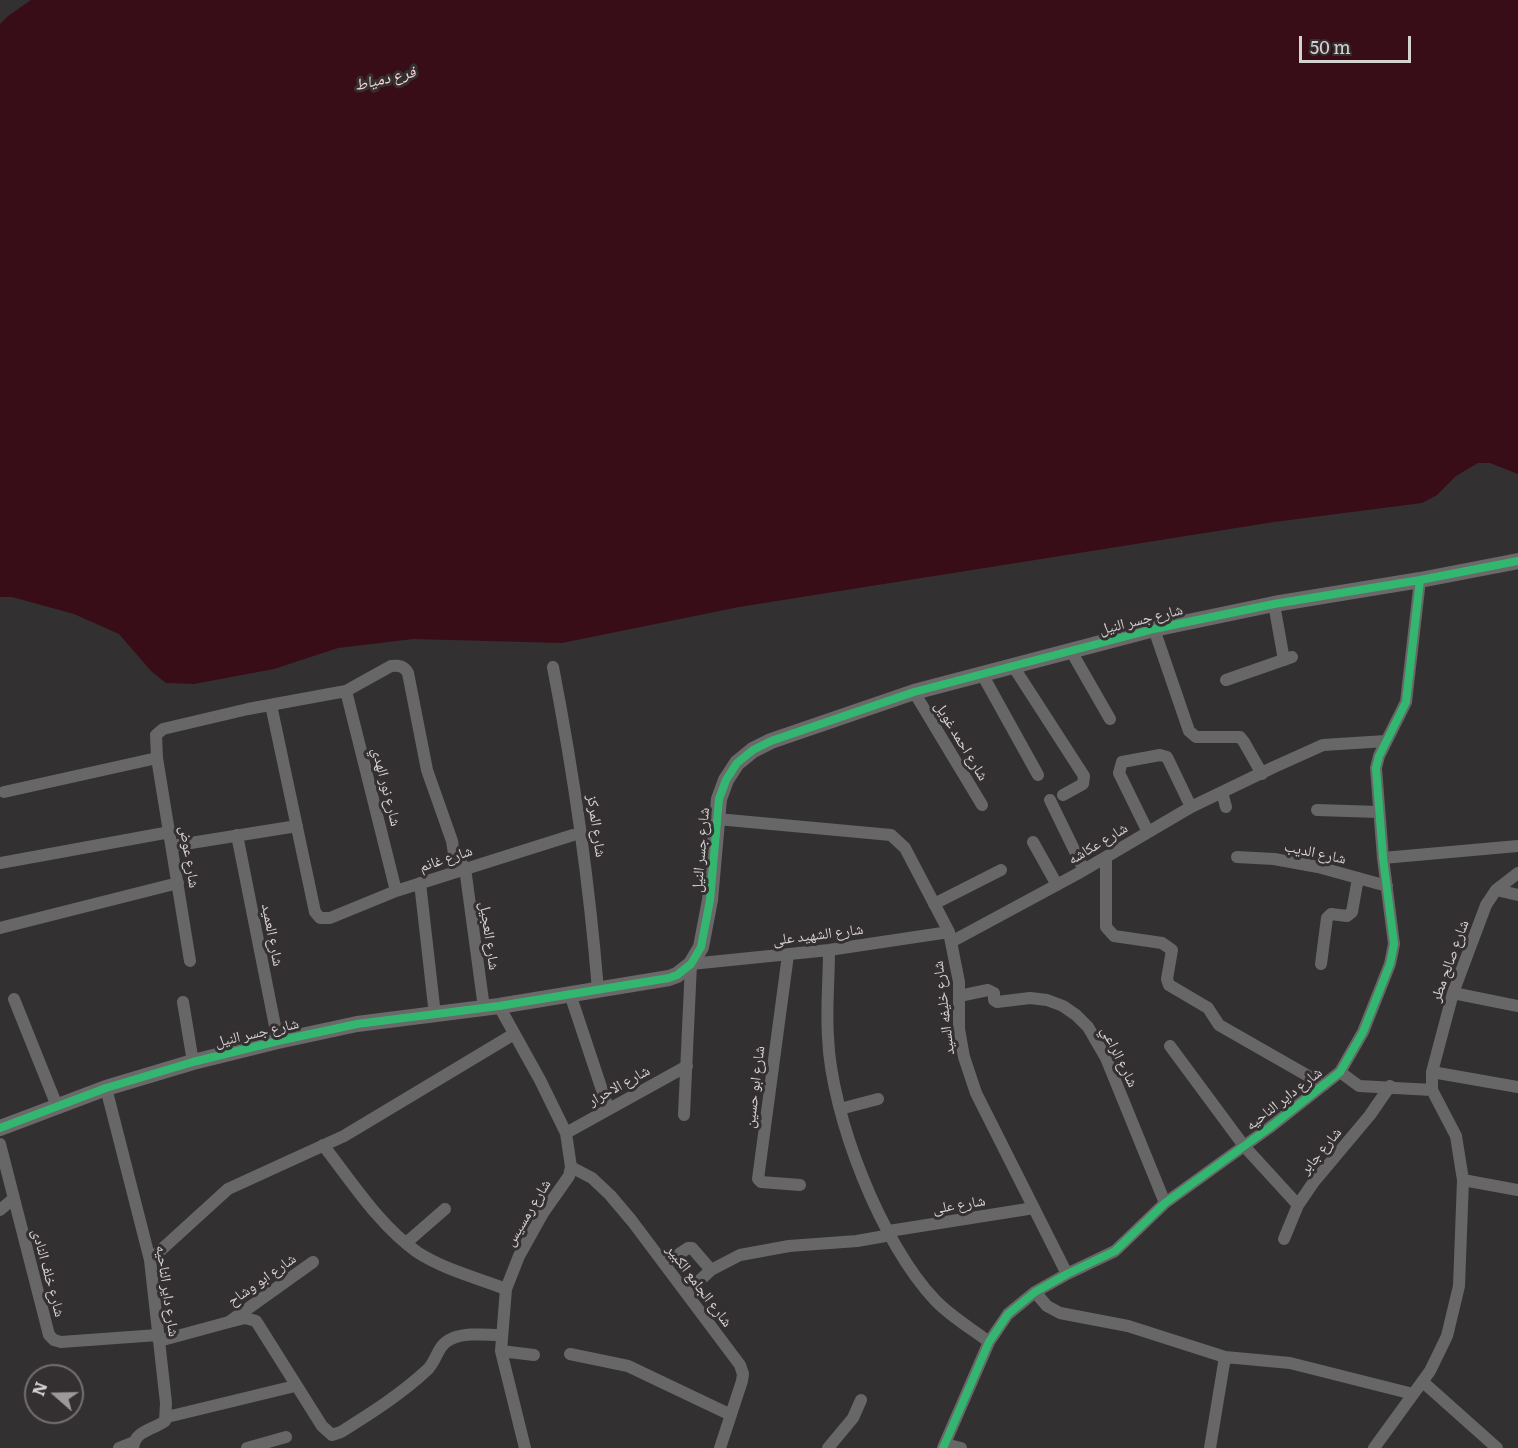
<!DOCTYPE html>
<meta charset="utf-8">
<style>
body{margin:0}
#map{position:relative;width:1518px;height:1448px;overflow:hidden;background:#333031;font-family:Literata,serif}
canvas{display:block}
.north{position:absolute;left:24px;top:1364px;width:60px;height:60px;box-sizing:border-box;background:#342f30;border:2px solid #747071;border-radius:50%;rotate:290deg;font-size:16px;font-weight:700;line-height:24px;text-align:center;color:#d5d2d2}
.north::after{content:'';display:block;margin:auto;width:21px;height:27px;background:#9c999a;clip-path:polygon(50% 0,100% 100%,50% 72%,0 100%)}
.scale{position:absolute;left:1299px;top:36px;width:112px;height:27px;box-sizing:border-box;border:3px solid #d5d2d2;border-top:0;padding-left:8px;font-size:18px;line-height:21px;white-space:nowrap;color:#d5d2d2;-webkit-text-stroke:4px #342f30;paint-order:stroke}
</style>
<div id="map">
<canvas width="1518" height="1448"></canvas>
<div class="north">N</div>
<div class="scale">50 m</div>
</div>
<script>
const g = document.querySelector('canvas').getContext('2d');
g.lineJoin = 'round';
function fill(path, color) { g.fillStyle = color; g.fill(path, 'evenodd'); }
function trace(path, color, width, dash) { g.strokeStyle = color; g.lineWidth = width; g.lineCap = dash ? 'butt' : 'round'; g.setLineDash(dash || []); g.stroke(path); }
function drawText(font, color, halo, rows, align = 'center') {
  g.font = font + ' Literata,"Noto Naskh Arabic",serif'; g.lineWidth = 6; g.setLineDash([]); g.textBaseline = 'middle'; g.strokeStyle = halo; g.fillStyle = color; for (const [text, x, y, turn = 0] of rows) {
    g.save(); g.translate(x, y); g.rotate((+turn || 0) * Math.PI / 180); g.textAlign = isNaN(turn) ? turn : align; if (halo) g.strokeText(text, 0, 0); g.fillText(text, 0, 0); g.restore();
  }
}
const water = new Path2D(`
 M31 0H1518V474L1490 463H1478L1456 476 1437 495 1422 503 1274 522 739 607 562 643 413 639 338 648 274 669 194 684 166 683 151 671 119 634 74 614 12 597H0V24L8 16Z`);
const street = new Path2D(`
 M1274 604 1284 660
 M1154 629 1189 731 1196 737H1240L1244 742 1262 774
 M1071 651 1110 719
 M1013 666 1084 776 1083 784 1063 795
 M553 667C574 775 589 880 598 990
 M982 674 1038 775
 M1226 680 1292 657
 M346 691 396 891
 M914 692 982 805
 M271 705 315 912 320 918H330L396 891 573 835
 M4 792 157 758
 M1222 792 1226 807
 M1050 800 1084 870
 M1317 810 1379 812
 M717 819 891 835 905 848 949 932 959 982V1029L964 1057 976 1093 1067 1274
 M1148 832 1119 773 1122 762 1160 755 1167 757 1191 807
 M237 835 278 1041
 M1033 842 1057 885
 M172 846 297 826
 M1106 857V927L1114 936 1162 943 1172 950 1167 979 1169 985 1208 1008 1219 1025 1324 1085
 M1237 857 1274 859 1318 867 1387 886
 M1383 858 1518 846
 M0 863 170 832
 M420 883 435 1015
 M1496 890 1518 895
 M934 904 1001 870
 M0 928 178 883
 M951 942 1077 874 1191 807 1274 767 1323 745 1386 741
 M829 950C829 979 826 1008 828 1037 831 1116 881 1243 935 1300 950 1316 972 1329 989 1342
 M788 955 758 1179 761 1182 800 1185
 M190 961 157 758 156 735 163 729 248 709 346 691 391 666C399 665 404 666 408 673L427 770 452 841 454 854 465 868 484 1008
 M1321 964 1327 918 1331 914 1347 916 1352 912 1358 878
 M1453 993 1518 1006
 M570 994 608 1108
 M959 996 988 990 994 993V1000L997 1002 1030 998 1047 1000 1063 1006 1076 1015 1088 1027 1106 1058 1165 1203
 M14 999 57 1106
 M183 1002 193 1062
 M499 1006 540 1080 566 1133 571 1167 569 1176 543 1213 519 1256 506 1289 501 1351 525 1448
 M1170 1046 1244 1146 1298 1205
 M1340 1072 1359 1086 1432 1090
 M1432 1072 1518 1087
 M106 1088 150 1260 166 1403 165 1421C153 1430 135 1430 133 1448
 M840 1109 878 1099
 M684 1115 691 964 829 950 949 932
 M566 1133 687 1066
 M0 1144 49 1335 54 1340 61 1342 158 1335
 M323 1145C352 1182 379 1225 417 1252 443 1269 477 1278 506 1289
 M571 1167 592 1178 610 1195 632 1221 740 1365 743 1374 742 1381 720 1448
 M1463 1180 1518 1190
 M0 1210 13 1199
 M889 1231 1034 1208
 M1284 1239 1298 1205 1313 1183 1370 1115 1390 1086
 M406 1243 445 1209
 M150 1260 228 1189 344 1136 514 1034
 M664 1264 688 1248H692L711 1270
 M1035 1292 1047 1306 1060 1313 1128 1326 1225 1357 1290 1363 1413 1394
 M686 1293 711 1270 740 1255 789 1246 857 1241 891 1235
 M229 1322 245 1318 256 1321 322 1426 332 1435 341 1432C371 1413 400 1395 427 1370 437 1361 437 1345 451 1339 466 1332 486 1335 502 1335
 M159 1341 229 1322 313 1262
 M501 1351 534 1355
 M570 1354 628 1366 731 1415
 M1423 1382 1497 1448
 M167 1417 295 1386
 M945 1444 961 1448
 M119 1448 134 1442
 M247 1448 286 1437
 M828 1448 853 1418 861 1400
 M943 1448 989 1342 1008 1314 1035 1292 1067 1274 1115 1251 1165 1203 1269 1128 1340 1072 1363 1032 1390 964 1394 944 1383 858 1376 768 1379 756 1406 702 1420 580
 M1210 1448 1225 1357
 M1374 1448 1430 1371 1447 1336 1459 1286 1463 1180 1456 1136 1432 1090V1072L1453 993 1486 905 1496 890 1518 873`);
const secondary = new Path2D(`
 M0 1128 106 1088 193 1062 278 1041 357 1024 499 1006 669 978 677 975 691 964 701 947 710 900 719 799 726 780 737 763 753 750 771 741 914 692 1154 629 1274 604 1420 580 1518 561`);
const cycleway = new Path2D(`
 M0 1128 106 1088 193 1062 278 1041 357 1024 499 1006 669 978 677 975 691 964 701 947 710 900 719 799 726 780 737 763 753 750 771 741 914 692 1154 629 1274 604 1420 580 1518 561
 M943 1448 989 1342 1008 1314 1035 1292 1067 1274 1115 1251 1165 1203 1269 1128 1340 1072 1363 1032 1390 964 1394 944 1383 858 1376 768 1379 756 1406 702 1420 580`);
const streetNames = [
 ["شارع جسر النيل",1141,620,-14],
 ["شارع احمد غويل",961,741,59],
 ["شارع نور الهدي",386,787,76],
 ["شارع المركز",596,826,82],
 ["شارع عكاشه",1098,844,-31],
 ["شارع جسر النيل",701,850,-85],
 ["شارع الديب",1315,853,12],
 ["شارع عوض",189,857,81],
 ["شارع غانم",446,859,-18],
 ["شارع العميد",272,935,79],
 ["شارع الشهيد على",818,935,-7],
 ["شارع العجيل",489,936,82],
 ["شارع صالح مطر",1450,961,-70],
 ["شارع خليفه السيد",944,1008,-97],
 ["شارع جسر النيل",257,1033,-13],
 ["شارع الراعي",1119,1057,64],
 ["شارع الاحرار",619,1086,-29],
 ["شارع ابو حسين",755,1087,-83],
 ["شارع داير الناحيه",1284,1099,-38],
 ["شارع جابر",1321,1151,-50],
 ["شارع على",959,1205,-9],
 ["شارع رمسيس",528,1213,-59],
 ["شارع خلف النادى",48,1273,75],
 ["شارع ابو وشاح",262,1280,-35],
 ["شارع الجامع الكبير",699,1286,53],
 ["شارع داير الناحيه",167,1291,82]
];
const waterNames = [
 ["فرع دمياط",385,79,-13]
];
fill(water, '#380d17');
trace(street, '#686767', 12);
trace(secondary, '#6a6868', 16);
trace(cycleway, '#33b770', 8);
drawText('15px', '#d5d2d2', '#342f30', streetNames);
drawText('italic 16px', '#f9d4d8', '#342f30', waterNames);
</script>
